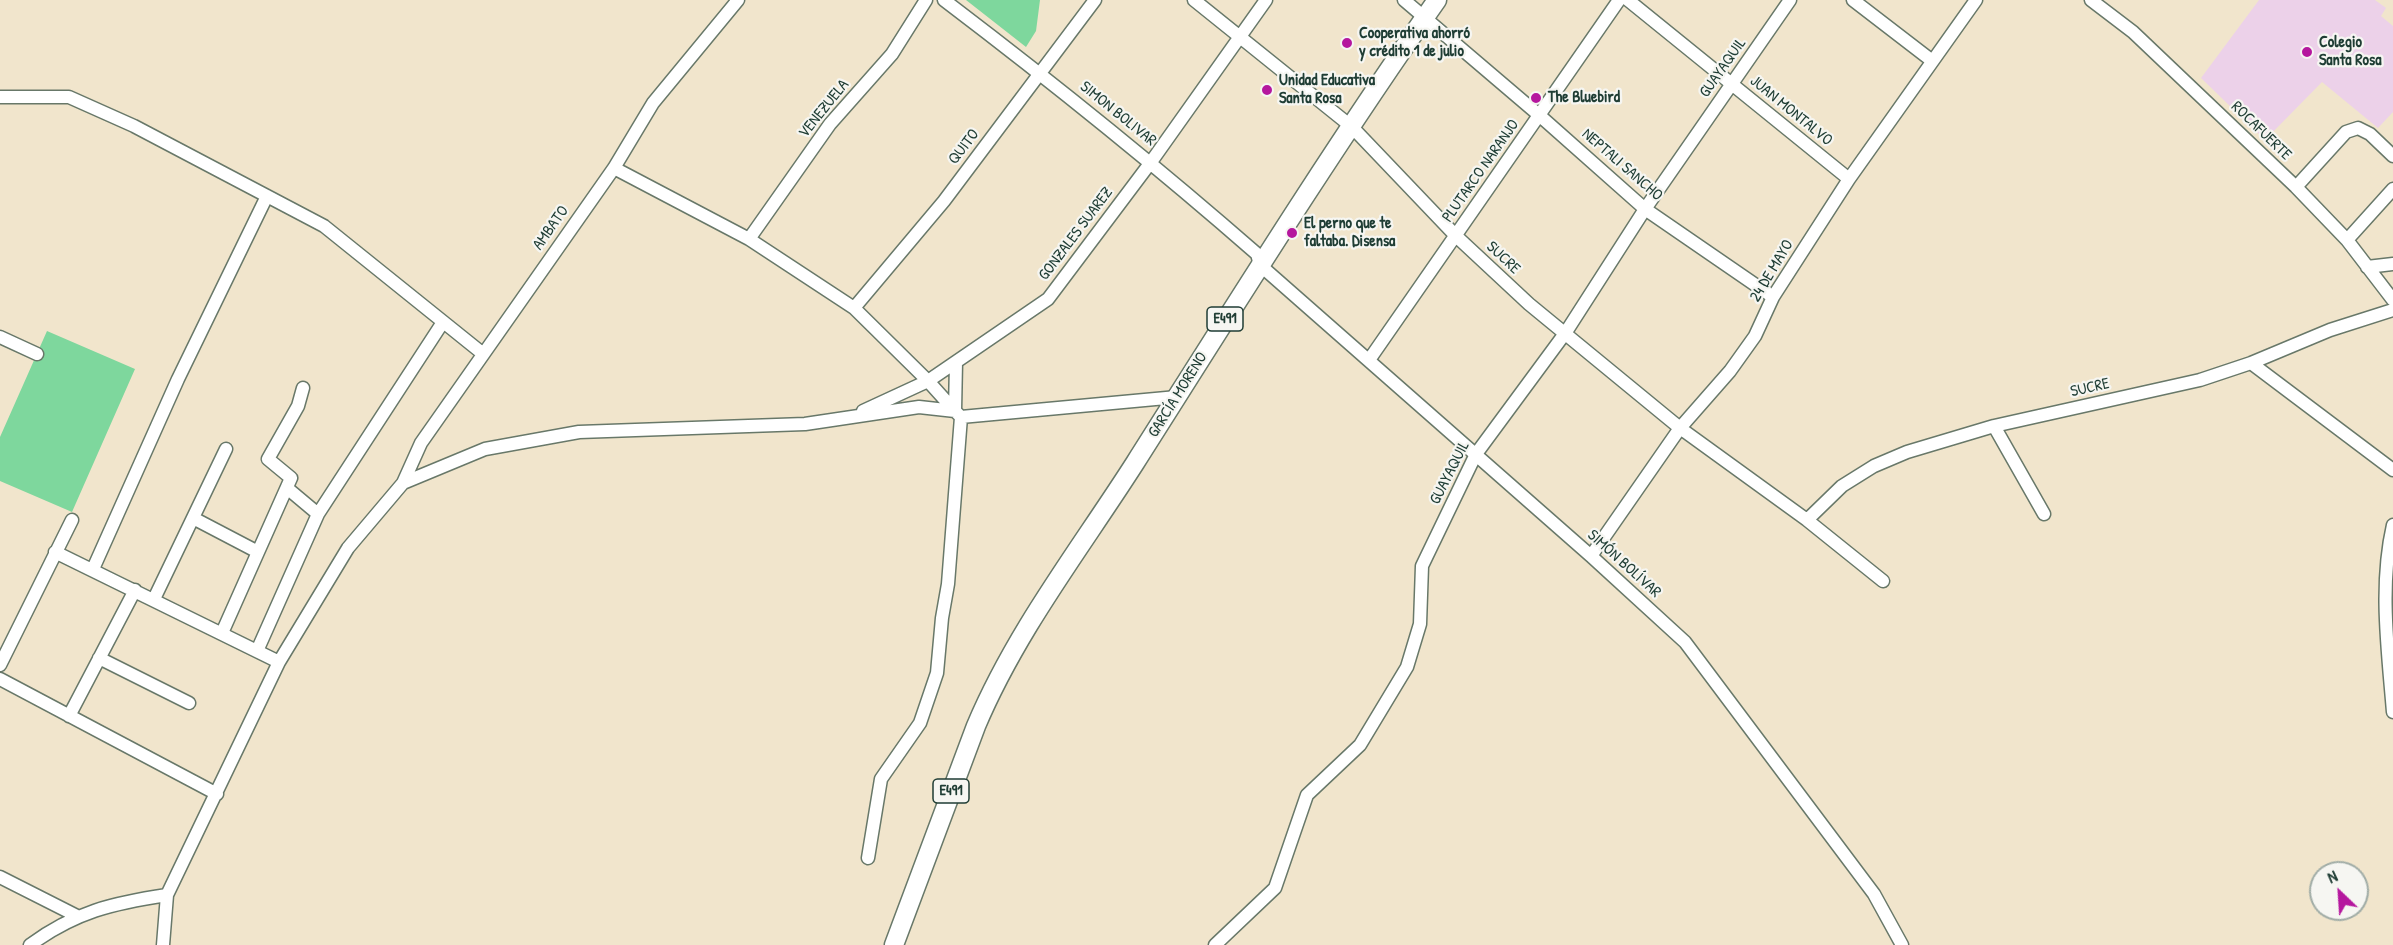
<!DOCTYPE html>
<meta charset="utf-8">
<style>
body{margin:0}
#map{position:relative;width:2393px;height:945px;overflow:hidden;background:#f1e5cc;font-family:"Patrick Hand",sans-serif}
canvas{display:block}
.north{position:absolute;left:2309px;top:861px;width:60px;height:60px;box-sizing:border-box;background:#f6f6f2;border:2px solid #a0aca6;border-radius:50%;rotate:335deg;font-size:16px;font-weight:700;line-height:24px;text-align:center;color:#1f3d34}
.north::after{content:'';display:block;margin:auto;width:21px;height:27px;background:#b5179e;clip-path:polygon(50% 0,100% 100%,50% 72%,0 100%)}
</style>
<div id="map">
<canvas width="2393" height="945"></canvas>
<div class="north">N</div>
</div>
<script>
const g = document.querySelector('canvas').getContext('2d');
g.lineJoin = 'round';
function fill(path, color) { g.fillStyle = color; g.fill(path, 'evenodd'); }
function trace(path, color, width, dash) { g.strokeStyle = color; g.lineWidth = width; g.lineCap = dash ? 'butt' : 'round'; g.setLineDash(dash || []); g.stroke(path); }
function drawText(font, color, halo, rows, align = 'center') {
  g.font = font + ' "Patrick Hand",sans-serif'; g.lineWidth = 4.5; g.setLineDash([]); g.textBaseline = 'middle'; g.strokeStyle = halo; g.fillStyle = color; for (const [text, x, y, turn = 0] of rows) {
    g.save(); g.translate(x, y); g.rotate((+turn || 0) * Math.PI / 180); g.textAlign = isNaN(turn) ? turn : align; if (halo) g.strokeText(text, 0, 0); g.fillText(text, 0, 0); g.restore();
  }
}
const built = new Path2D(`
 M2259 0H2375L2386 8 2381 16 2393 26V112L2378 128 2322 82 2265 140 2201 78Z`);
const green = new Path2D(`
 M966 0H1040L1036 31 1026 47Z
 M47 331 135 369 72 512 0 481V437Z`);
const minor = new Path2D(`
 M944 0C1052 82 1154 164 1257 254L1260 265 1591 556 1685 642 1874 894 1902 945
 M1194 0 1352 127 1456 236 1529 304 1680 428 1807 520 1883 581
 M1404 0 1539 115 1645 209 1773 297
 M1628 0 1849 179
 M1853 0 1931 60
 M2091 0 2133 32 2296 187 2347 240 2393 300
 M0 97H69L134 126 324 226 482 353
 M614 168 749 239 854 308 928 381 955 411
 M2296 187 2346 132 2358 128 2370 134 2393 156
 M749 239 830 124 892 54 926 0
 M2347 240 2393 189
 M2367 267 2393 264
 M854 308 944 201 1095 0
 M0 337 37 354
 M1369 360 1619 0
 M2251 363 2393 470
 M863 411 928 381 1048 299 1151 162 1266 0
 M955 411 956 362
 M1994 426 2044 514
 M403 483 421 443 614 168 653 103 738 0
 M287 488 318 514
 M193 518 258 552
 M1807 520 1842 486 1874 466 1907 452 1994 426 2200 380 2251 363 2330 330 2393 310
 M2393 525C2379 586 2388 650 2393 712
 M55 552 279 662
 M1591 556 1680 428 1730 371 1755 336 1773 297 1849 179 1976 0
 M93 569 178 379 267 196
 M154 599 226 449
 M222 633 291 478 268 459 298 406 303 388
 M257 651 318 514 443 322
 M99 658 189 703
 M0 665 72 520
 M0 679 217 794
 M69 716 135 590
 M868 858 881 779 920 723 937 673 942 618 948 584 961 417
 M0 877 77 916
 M30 945C75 912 113 903 167 895
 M163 945 167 895 279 662 348 548 403 483 485 449 579 432 805 424 919 407 955 411 961 417 1177 397
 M1215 945 1275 888 1307 795 1360 745 1407 667 1420 624 1422 566 1476 454 1566 332 1645 209 1790 0`);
const highway = new Path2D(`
 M894 945 976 726C1016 631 1080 549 1135 463 1234 307 1331 151 1437 0`);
const markers = [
 [1347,43,6,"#b5179e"],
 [2307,52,6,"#b5179e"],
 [1267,90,6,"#b5179e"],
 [1536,98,6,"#b5179e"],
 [1292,233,6,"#b5179e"]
];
const shields = [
 [1225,319,36],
 [951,791,36]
];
const shieldNames = [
 ["E491",1225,319],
 ["E491",951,791]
];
const poiNames = [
 ["Cooperativa ahorró",1359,34],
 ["y crédito 1 de julio",1359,52],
 ["Colegio",2319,43],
 ["Santa Rosa",2319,61],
 ["Unidad Educativa",1279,81],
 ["Santa Rosa",1279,99],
 ["The Bluebird",1548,98],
 ["El perno que te",1304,224],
 ["faltaba. Disensa",1304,242]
];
const streetNames = [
 ["GUAYAQUIL",1723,68,-55],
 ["VENEZUELA",824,109,-51],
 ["JUAN MONTALVO",1791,111,39],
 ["SIMON BOLIVAR",1118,114,39],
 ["ROCAFUERTE",2261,131,44],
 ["QUITO",964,147,-53],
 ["NEPTALI SANCHO",1622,165,41],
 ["PLUTARCO NARANJO",1481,171,-55],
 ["AMBATO",551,228,-55],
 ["GONZALES SUAREZ",1076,234,-53],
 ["SUCRE",1503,258,43],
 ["24 DE MAYO",1772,271,-59],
 ["SUCRE",2090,388,-13],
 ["GARCÍA MORENO",1178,395,-58],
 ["GUAYAQUIL",1450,473,-63],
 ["SIMÓN BOLÍVAR",1624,564,42]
];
fill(built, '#ecd1e9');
fill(green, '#7ed79d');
trace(minor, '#687869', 15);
trace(highway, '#687869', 21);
trace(minor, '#fff', 12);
trace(highway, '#fff', 18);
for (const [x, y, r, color] of markers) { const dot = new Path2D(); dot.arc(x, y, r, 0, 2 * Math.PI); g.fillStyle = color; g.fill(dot); trace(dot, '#f6f6f2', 2); }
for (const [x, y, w] of shields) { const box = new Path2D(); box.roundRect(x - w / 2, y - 12, w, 24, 4.5); g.fillStyle = '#f6f6f2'; g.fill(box); trace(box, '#1f3d34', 1.5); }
drawText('bold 15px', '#1f3d34', null, shieldNames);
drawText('bold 16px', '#1f3d34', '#f6f6f2', poiNames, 'left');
drawText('16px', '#1f3d34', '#f6f6f2', streetNames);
</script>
